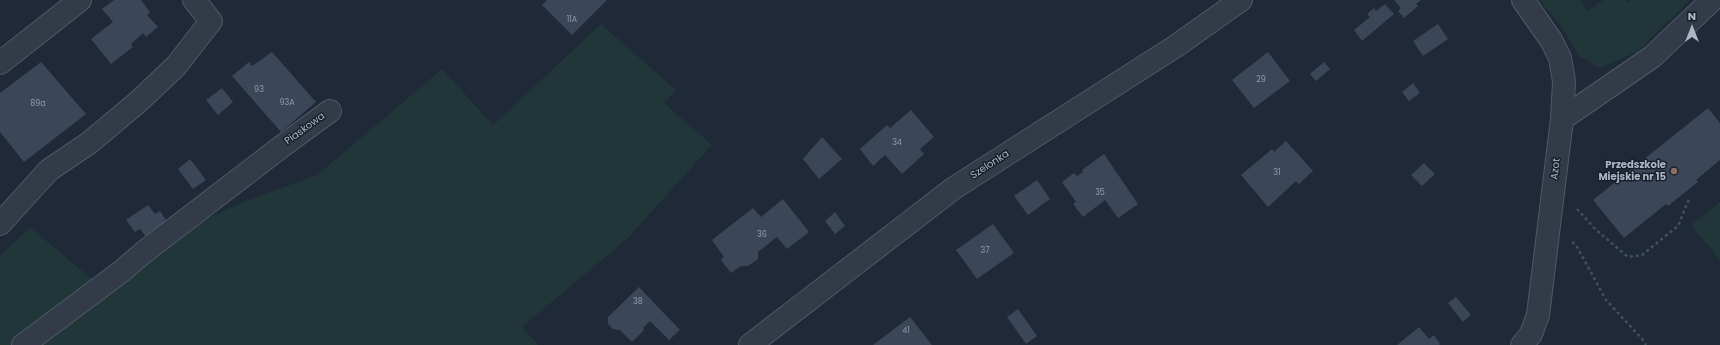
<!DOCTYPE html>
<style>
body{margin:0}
#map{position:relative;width:1720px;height:345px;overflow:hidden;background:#1f2938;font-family:Poppins,sans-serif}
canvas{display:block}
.north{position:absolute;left:1672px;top:8px;width:40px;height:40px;-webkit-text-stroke:3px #19202d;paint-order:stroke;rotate:0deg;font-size:11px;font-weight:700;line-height:16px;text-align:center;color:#adb6c5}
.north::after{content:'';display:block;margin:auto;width:14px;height:18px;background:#adb6c5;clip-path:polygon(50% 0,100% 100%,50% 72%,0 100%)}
</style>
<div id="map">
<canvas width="1720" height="345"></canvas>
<div class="north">N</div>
</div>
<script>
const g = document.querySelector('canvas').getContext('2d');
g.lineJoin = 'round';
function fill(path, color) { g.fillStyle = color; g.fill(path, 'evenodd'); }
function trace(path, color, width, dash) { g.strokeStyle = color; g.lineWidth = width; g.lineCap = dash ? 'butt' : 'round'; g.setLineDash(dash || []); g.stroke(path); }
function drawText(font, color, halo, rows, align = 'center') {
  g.font = font + ' Poppins,sans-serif'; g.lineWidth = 3; g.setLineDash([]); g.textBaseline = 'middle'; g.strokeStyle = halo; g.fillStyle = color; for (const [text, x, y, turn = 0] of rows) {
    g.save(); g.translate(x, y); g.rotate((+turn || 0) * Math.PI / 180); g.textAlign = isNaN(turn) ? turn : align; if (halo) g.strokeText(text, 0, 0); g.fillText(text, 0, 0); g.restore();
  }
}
const green = new Path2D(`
 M1539 0H1580L1588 11 1603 0H1626L1628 2 1631 0H1690L1637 52 1600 68 1579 56 1562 27Z
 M601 24 676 90 664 103 712 145 627 239 522 327 538 345H0V256L30 227 94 281 133 253 243 202 317 175 442 69 493 125Z
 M1720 202V260L1691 225Z`);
const building = new Path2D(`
 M114 0H141L150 12 147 15 158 27 146 37 143 33 131 44 133 47 111 64 91 39 113 22 102 9Z
 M547 0H607L572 35 542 5Z
 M1394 0H1421L1416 4 1418 6 1404 18 1398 11 1401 8Z
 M1385 4 1394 14 1362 41 1354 30 1370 17 1367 14 1374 8 1376 11Z
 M1438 24 1448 39 1423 56 1413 41Z
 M272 52 316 102 281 132 232 76 249 62 252 66Z
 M1268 52 1290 81 1254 108 1232 80Z
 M41 62 86 114 24 162 0 132V93Z
 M1324 62 1330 69 1316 81 1310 74Z
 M1413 83 1420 93 1409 101 1402 92Z
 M222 88 233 102 218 115 206 100Z
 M1708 108 1720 123V160L1696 180 1698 182 1668 206 1666 204 1624 238 1593 200Z
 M911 110 934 137 920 149 924 154 902 174 885 155 873 166 860 149 887 125 890 128Z
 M822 137 842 159 819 179 803 159Z
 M1286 141 1313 171 1299 184 1296 181 1268 207 1241 175 1272 149 1274 152Z
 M1104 154 1138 204 1118 218 1105 200 1083 217 1073 204 1076 202 1062 182 1074 173 1077 176 1083 172 1082 170Z
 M190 159 206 180 193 189 178 169Z
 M1424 163 1435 174 1422 186 1411 175Z
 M1037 180 1050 199 1028 215 1014 196Z
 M783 199 809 232 787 249 777 237 758 252V259L748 266H741L731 273 721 260 724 257 712 240 753 208 761 217Z
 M148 205 155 214 160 211 168 223 147 238 140 229 135 232 126 220Z
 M835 212 845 226 835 234 825 221Z
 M993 224 1014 253 977 279 956 250Z
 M639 287 680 330 669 340 650 321 643 328 644 330 632 342 620 330 613 329 608 324V317Z
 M1456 297 1471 315 1463 322 1448 303Z
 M1018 309 1037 336 1026 344 1007 317Z
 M910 317 932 345H873Z
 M1419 327 1429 339 1434 335 1440 344 1439 345H1397Z`);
const path = new Path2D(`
 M1577 209 1595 229 1628 257 1642 255 1678 226 1689 199
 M1572 242 1576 245 1606 300 1643 340 1646 345`);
const minor = new Path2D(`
 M0 63 80 0
 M1562 119 1652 57 1712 0
 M0 224 49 170 89 143 138 102 176 66 211 21 194 0
 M23 345 122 271 144 252 281 147 330 111
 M750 345 954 188 1176 46 1241 0
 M1522 345 1531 334 1538 315 1562 119 1564 81 1560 58 1551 40 1523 0`);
const markers = [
 [1674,171,4,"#8d6e63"]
];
const numberNames = [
 ["11A",572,20],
 ["29",1261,80],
 ["93",259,90],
 ["93A",287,103],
 ["89a",38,104],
 ["34",897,143],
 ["31",1277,173],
 ["35",1100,193],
 ["36",762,235],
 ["37",985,251],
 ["38",638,302],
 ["41",906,331]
];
const streetNames = [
 ["Piaskowa",305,129,-36],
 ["Szelonka",990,165,-33],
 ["Azot",1556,169,-83]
];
const poiNames = [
 ["Przedszkole",1666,165],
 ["Miejskie nr 15",1666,177]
];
fill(green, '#213639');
fill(building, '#3b4758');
trace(minor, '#505966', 24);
trace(path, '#3f5357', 2.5, [3, 3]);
trace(minor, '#333b49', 22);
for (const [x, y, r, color] of markers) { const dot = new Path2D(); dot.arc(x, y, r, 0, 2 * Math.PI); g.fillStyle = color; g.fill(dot); trace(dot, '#19202d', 1.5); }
drawText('8px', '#909aaa', null, numberNames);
drawText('10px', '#adb6c5', '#19202d', streetNames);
drawText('bold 10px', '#adb6c5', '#19202d', poiNames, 'right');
</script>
